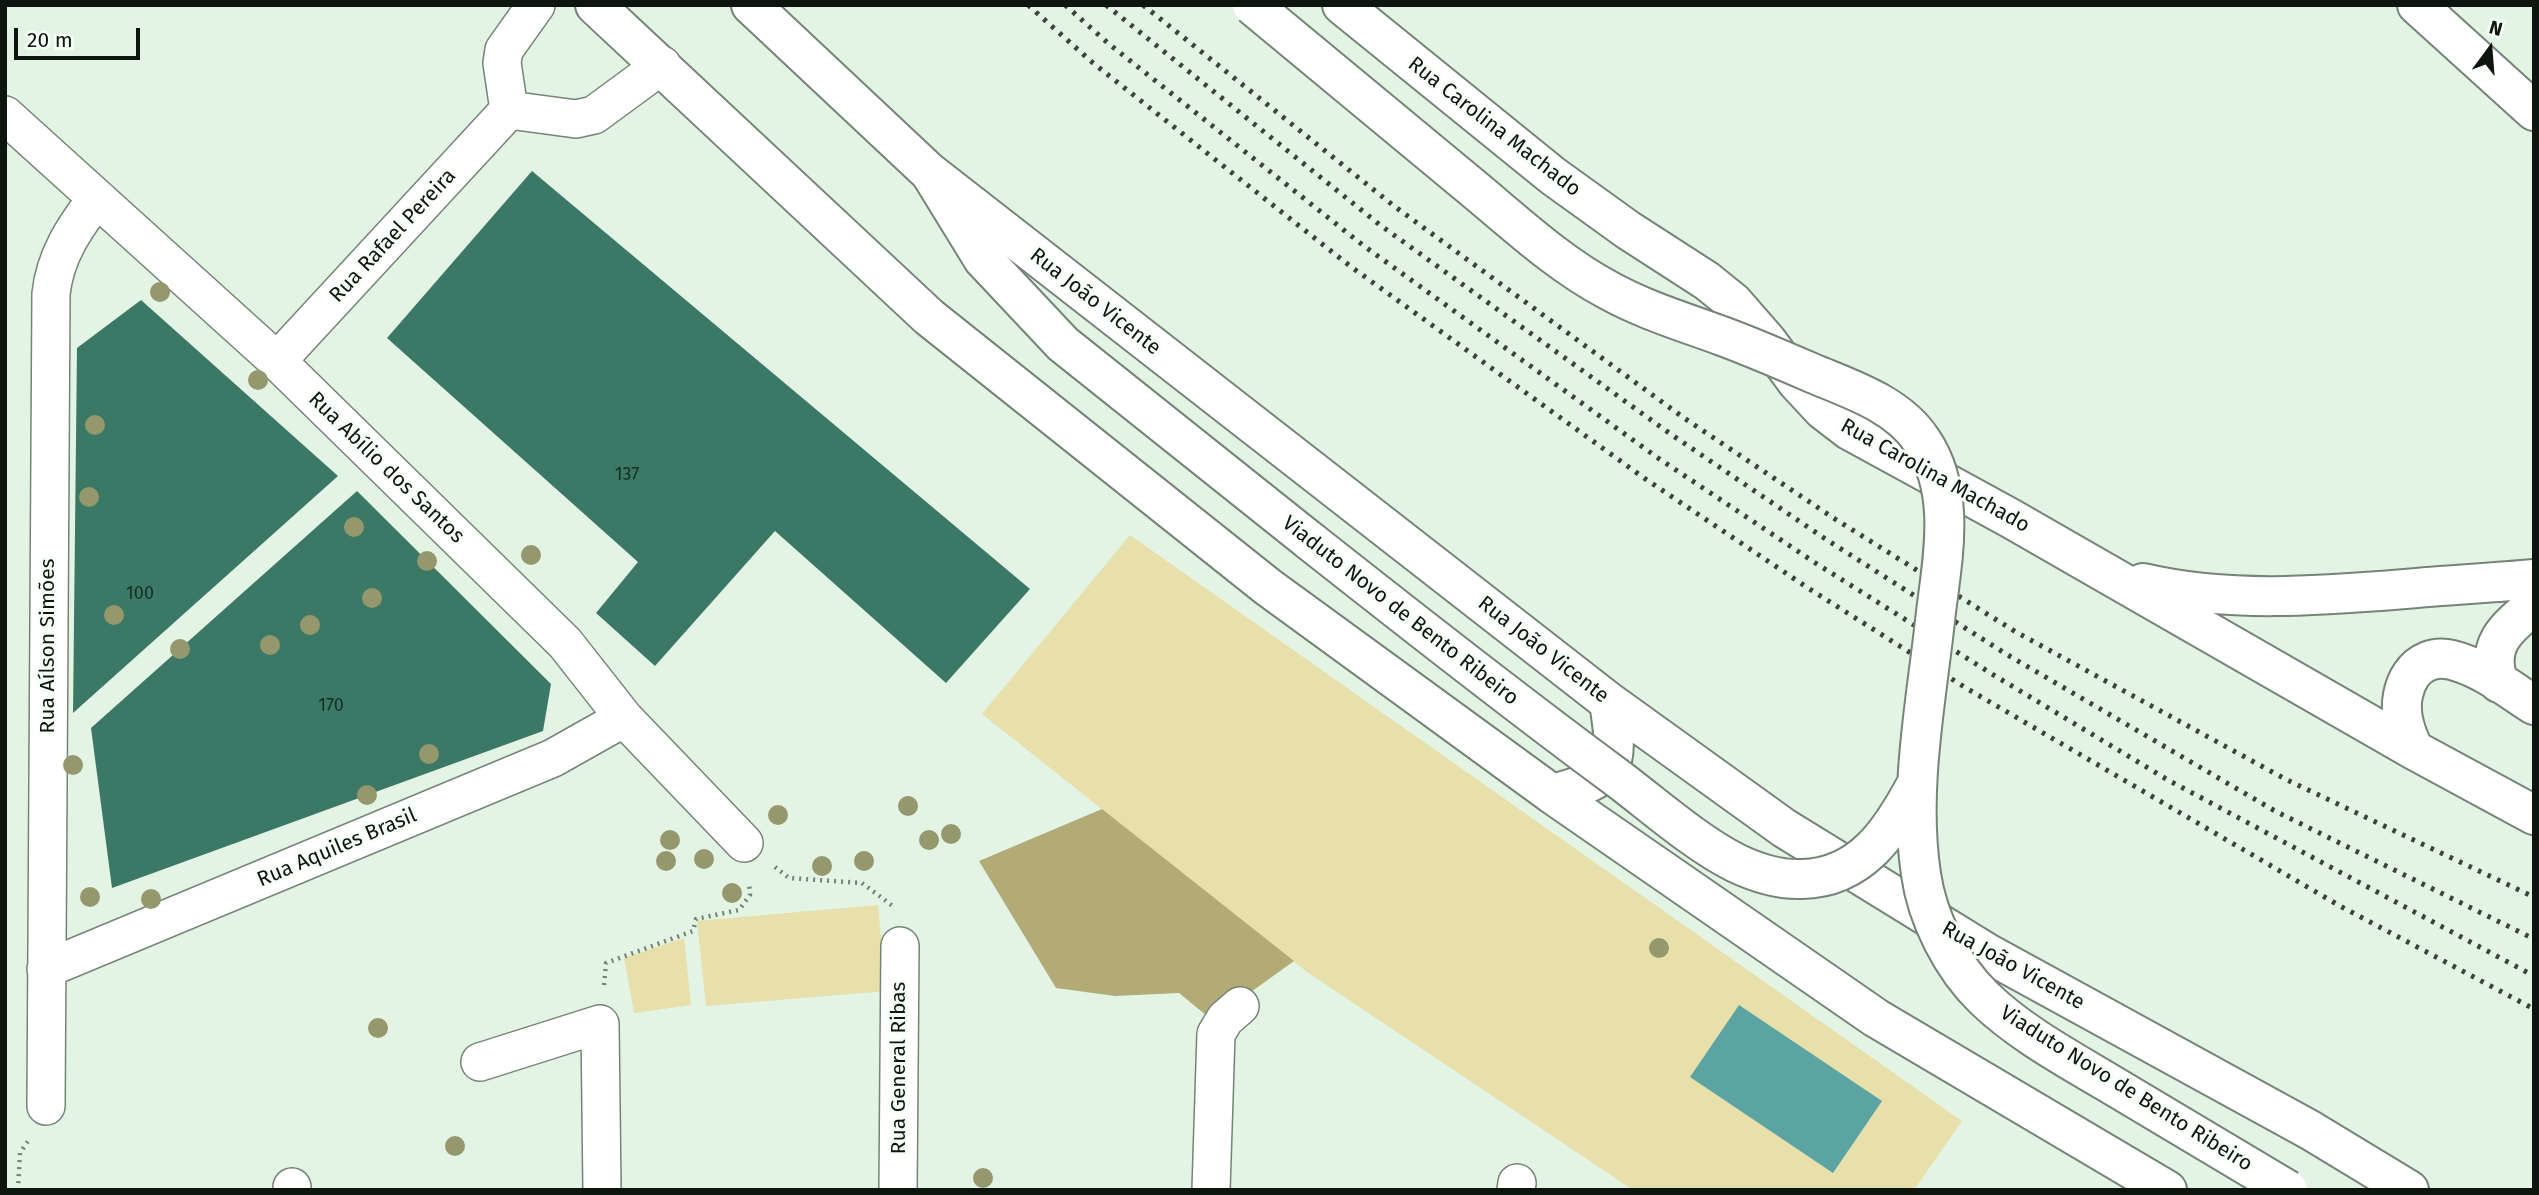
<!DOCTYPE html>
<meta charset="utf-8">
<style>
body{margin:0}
#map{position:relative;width:2539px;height:1195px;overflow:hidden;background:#e3f4e5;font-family:"Fira Sans",sans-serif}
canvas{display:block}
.frame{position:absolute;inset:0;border:7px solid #0e140e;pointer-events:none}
.north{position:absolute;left:2455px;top:14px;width:70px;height:70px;-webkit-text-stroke:5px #f7fef8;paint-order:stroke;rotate:16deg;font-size:19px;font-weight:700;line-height:28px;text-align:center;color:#0e140e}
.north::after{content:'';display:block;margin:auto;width:24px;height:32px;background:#0e140e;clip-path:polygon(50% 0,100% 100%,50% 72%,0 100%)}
.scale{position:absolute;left:14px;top:28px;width:126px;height:32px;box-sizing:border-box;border:4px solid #0e140e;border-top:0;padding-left:9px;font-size:21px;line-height:24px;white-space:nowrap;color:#0e140e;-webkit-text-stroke:5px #f7fef8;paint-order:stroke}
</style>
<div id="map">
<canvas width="2539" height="1195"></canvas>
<div class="frame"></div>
<div class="north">N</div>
<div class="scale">20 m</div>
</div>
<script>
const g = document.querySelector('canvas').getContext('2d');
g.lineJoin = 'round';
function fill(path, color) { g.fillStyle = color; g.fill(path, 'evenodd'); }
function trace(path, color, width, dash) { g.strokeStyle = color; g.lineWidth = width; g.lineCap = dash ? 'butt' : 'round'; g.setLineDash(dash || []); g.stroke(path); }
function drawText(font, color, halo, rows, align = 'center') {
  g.font = font + ' "Fira Sans",sans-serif'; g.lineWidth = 6; g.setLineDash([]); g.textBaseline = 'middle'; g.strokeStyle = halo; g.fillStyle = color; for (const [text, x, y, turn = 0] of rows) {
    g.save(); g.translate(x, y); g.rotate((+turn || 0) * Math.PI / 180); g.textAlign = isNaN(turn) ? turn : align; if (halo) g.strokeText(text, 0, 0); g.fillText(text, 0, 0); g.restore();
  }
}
const green = new Path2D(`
 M1130 535 1962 1121 1914 1190H1633L1307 972 982 714Z
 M878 905 886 991 706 1006 697 921Z
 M684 938 691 1005 634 1013 624 958Z`);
const forest = new Path2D(`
 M1102 809 1294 961 1212 1020 1179 993 1115 996 1056 988 979 861Z`);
const water = new Path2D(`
 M1739 1005 1882 1101 1833 1173 1690 1077Z`);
const building = new Path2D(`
 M532 171 1030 589 946 683 775 531 655 666 596 613 638 562 387 338Z
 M141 300 338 476 73 713 77 348Z
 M357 491 551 684 543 731 112 888 91 728Z`);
const path = new Path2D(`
 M775 867 789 878 862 883 894 907
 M604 985 606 963 693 931 696 919 739 910 750 895 749 882
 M18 1190 20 1153 28 1141`);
const street = new Path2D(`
 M509 110 576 119 594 115 662 65
 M509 110 502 63 504 50 536 5
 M5 115 277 361 565 643 624 718 744 843
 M277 361 509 110
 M46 969 553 758 624 718
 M480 1062 600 1024 602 1190
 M46 1106 51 294C55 256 74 228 97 198
 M292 1187V1190
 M898 1190 900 946
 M1211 1190 1216 1034 1225 1019 1240 1006
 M1516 1190 1517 1183`);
const secondary = new Path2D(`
 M1342 5 1553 176 1628 230 1707 281 1733 302 1767 341 1797 382 1823 410 1849 430 2010 518 2414 750 2534 815
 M2417 5 2534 111
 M932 176 983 259 1063 344 1310 541
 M2143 583C2228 603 2318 596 2405 589 2448 585 2491 583 2534 579
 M2499 683C2485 646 2505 628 2534 606
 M2414 750C2409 740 2405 730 2403 719 2397 688 2415 651 2452 660 2481 667 2509 689 2534 705`);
const primary = new Path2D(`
 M595 5 929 317 1268 587 1552 794 1876 1018 2167 1190
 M751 5 929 172 1609 702 1784 828 1987 953 2310 1130 2409 1190
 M1552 794C1619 777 1619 768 1609 702`);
const rail = new Path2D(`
 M1028 5 1093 63 1350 266 1644 478 1808 588 1966 688 2340 906 2534 1009
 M1065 5 1109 44 1364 246 1658 458 1817 564 1992 674 2168 780 2534 976
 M1106 5 1380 225 1672 435 1827 540 2006 654 2275 811 2534 939
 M1143 5 1394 206 1684 418 1835 519 2016 632 2287 780 2534 897`);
const secondaryBridge = new Path2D(`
 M1252 5C1324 65 1396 125 1468 184 1513 221 1557 263 1608 290 1644 310 1684 322 1722 336 1752 347 1782 360 1812 373 1850 389 1898 404 1922 441 1956 491 1943 556 1936 612 1927 698 1908 788 1921 874 1927 918 1952 967 1984 998 2019 1032 2065 1057 2107 1082 2168 1118 2228 1154 2288 1190
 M1310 541C1410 620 1509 698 1612 774 1650 802 1694 842 1736 863 1757 873 1779 880 1802 879 1862 878 1892 830 1917 783`);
const trees = [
 [160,292],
 [258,380],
 [95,425],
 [89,497],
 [354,527],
 [531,555],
 [427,561],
 [372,598],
 [114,615],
 [310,625],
 [270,645],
 [180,649],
 [429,754],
 [73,765],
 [367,795],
 [908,806],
 [778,815],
 [951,834],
 [670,840],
 [929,840],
 [704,859],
 [666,861],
 [864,861],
 [822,866],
 [732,893],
 [90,897],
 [151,899],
 [1659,948],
 [378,1028],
 [455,1146],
 [983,1178]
];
const numberNames = [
 ["137",627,475],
 ["100",140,594],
 ["170",331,706]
];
const streetNames = [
 ["Rua Carolina Machado",1494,127,38],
 ["Rua Rafael Pereira",393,236,-47],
 ["Rua João Vicente",1095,302,38],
 ["Rua Abílio dos Santos",386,468,44],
 ["Rua Carolina Machado",1935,476,29],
 ["Viaduto Novo de Bento Ribeiro",1400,611,38],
 ["Rua Aílson Simões",48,646,-90],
 ["Rua João Vicente",1543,650,38],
 ["Rua Aquiles Brasil",337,848,-23],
 ["Rua João Vicente",2013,966,29],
 ["Rua General Ribas",899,1068,-90],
 ["Viaduto Novo de Bento Ribeiro",2126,1089,32]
];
fill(green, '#e7e0aa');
fill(forest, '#b2ab76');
fill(water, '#5ca4a2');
fill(building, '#3b7966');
trace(street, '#758476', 40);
trace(secondary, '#758476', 42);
trace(primary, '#758476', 42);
trace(path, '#758076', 4.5, [2, 5]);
trace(street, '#fff', 37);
trace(secondary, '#fff', 38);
trace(primary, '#fff', 38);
trace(rail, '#3b433b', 5, [3.5, 7]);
trace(secondaryBridge, '#758476', 42, []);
trace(secondaryBridge, '#fff', 38);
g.fillStyle = '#95986c';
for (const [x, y] of trees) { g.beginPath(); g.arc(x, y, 10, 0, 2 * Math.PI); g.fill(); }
drawText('18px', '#192d24', null, numberNames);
drawText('21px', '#0e140e', '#f7fef8', streetNames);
</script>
